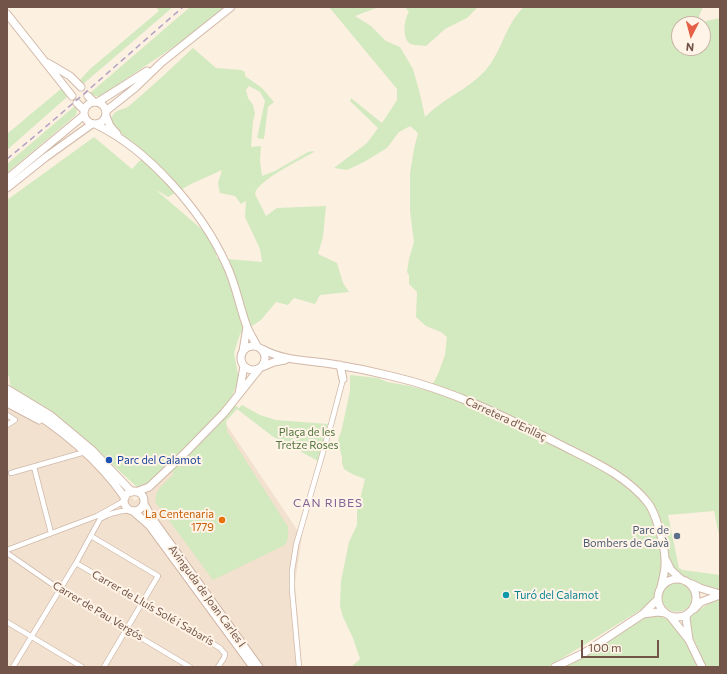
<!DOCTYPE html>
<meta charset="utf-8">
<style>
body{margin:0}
#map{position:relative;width:727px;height:674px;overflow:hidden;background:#fcf0e1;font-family:Commissioner,sans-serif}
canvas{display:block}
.frame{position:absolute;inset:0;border:8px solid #725548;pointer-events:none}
.north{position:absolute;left:671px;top:16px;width:40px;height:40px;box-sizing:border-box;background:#fff4e7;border:1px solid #c7b4a7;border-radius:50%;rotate:186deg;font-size:11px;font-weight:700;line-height:16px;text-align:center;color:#725548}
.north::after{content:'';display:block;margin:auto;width:14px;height:18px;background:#e56046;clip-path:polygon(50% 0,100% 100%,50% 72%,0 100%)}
.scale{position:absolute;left:581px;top:640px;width:78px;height:18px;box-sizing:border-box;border:2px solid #725548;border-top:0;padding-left:5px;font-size:12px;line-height:14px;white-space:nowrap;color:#725548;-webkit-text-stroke:3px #fff4e7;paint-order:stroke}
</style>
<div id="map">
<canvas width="727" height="674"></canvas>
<div class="frame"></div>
<div class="north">N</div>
<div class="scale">100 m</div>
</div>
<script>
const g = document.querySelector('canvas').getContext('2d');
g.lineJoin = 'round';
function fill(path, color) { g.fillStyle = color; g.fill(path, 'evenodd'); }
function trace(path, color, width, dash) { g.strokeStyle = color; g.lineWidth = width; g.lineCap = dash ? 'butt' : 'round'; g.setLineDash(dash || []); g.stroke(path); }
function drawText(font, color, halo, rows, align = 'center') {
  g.font = font + ' Commissioner,sans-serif'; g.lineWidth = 4; g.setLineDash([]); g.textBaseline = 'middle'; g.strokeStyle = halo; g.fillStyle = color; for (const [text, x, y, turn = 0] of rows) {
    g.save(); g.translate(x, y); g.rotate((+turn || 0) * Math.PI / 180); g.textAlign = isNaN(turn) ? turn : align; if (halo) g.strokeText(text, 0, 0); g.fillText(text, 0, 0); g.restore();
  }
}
const residential = new Path2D(`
 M7 389 108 470 135 501 224 421 302 537 295 583 302 667H7Z`);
const green = new Path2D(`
 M156 7H173L82 85 79 81 90 69 159 11Z
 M190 7H225L184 40 99 97 89 94Z
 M329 7H379L355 16 371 26 386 41 400 47 413 69 420 94 425 117C442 99 467 90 484 72 502 53 505 24 524 7H703L699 16 698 23 720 18V540L714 511 668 515 679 568 683 570 720 575V593L700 584 662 577 655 597 647 606 548 667H351L360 659 353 638 343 617 340 606 341 581 349 542 357 525V511L365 479 352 474 344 469 342 463V457L340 450 338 440 342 428 350 391V375L378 378 387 382 410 386 429 391 438 374 445 355 447 337 441 332 426 326 416 317 417 292 409 284V275L407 272 409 259 414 242 410 211V173L414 149 418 133 410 126 399 132 387 148 364 162 347 170 334 168 367 143 378 128 350 101 351 98 382 123 397 100V89ZM679 24H703V48H679Z
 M405 7H478L467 18 445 29 426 46C421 45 413 46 409 43 402 36 404 20 409 12Z
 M193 48 216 68 241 70 245 72V76L262 88 274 102 268 107 264 139 257 138 265 101 260 92 249 86 246 90 248 98 253 105 255 114 253 121 251 147 261 146 260 161 262 176 275 171 308 152 313 151 314 152C302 159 256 181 255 194L266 216 277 208 326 206 323 237 318 254 337 263 343 283 349 292 320 295 315 304 294 298 288 305 276 302 261 320 240 334 234 353 239 380 231 399 204 430 149 483 142 487H137L72 428 42 407 11 389 9 376 7 375V200L94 137 132 169 145 155 114 127C112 123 110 119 113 115 116 109 124 110 129 106 151 87 172 68 193 48ZM222 170 218 183 220 193 235 196 241 204 246 201 245 217 260 249 262 262 217 258 213 239 155 189 168 197 191 184Z
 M62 88 67 97 7 150V134Z
 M76 105 77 110 76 115 7 173V164Z
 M235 405 239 408 242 405 260 415 276 420 328 424 318 461 272 436 237 409 226 421 227 431 288 527V538L285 545 213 580 156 503C153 490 166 482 174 474L171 472 223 419Z
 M662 597a15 15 0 1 1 30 0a15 15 0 1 1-30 0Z
 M720 597V667H706L692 635 689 617 708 604Z
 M657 615C661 617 666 618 670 620 684 629 691 652 697 667H561L633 624 649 616Z`);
const street = new Path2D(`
 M7 415 15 420 7 425
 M34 467 51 533
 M11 473 85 452
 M91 536 158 576 104 667
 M7 550 97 516 124 501
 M7 553 59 589 190 667
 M76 563 220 648 225 654 224 658 218 667
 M7 622 82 667
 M13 667 76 563 100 519C109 513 119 511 130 510
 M299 667 292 590V571L296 545 332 421 343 379`);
const secondary = new Path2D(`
 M7 14 72 96
 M48 63 70 76 81 87
 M88 96 94 102
 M84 113a11 11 0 1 1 22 0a11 11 0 1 1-22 0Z
 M98 102 147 71
 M77 103 84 110
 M106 111 135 88 162 62 231 7
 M106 116 110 126 117 134
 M95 124C148 149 202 211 226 264 236 284 239 306 247 327 250 334 254 340 257 346
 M7 179 83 116
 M7 188 46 157 92 124
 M241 358a12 12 0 1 1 24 0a12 12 0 1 1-24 0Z
 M262 349C284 361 307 360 332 364 351 367 371 371 391 376 452 390 506 417 561 445 592 461 626 475 648 503 656 513 665 547 665 560 666 569 663 578 661 587
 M243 351 247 327
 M340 365 343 379
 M262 367 274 362 285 360
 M7 389 50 415 92 450 132 492
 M239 394 244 366
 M7 396 23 404
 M18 402C59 428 98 458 125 498
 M7 403 39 420
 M124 501a10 10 0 1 1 20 0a10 10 0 1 1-20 0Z
 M136 492 149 487 185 453 224 413 259 369
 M144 504 154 521 259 667
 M133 511 149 525 253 667
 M666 560 671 570 681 579
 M658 598a19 19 0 1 1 38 0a19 19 0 1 1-38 0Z
 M692 584 700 588 720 594
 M694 609 701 602 720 595
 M643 614 658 612 665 613
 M687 614 686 618 689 640
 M670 616 689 640 702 667
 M555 667 584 653 643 614 658 599`);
const rail = new Path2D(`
 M7 159C67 110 124 58 183 7`);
const markers = [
 [109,460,4,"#1a4fb4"],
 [222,520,4,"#e8710a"],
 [677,536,4,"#5c6f8a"],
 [506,595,4,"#0f9aa8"]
];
const streetNames = [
 ["Carretera d'Enllaç",506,419,25],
 ["Avinguda de Joan Carles I",207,596,54],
 ["Carrer de Lluís Solé i Sabarís",153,608,30],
 ["Carrer de Pau Vergós",98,611,31]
];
const parkNames = [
 ["Plaça de les",307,432],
 ["Tretze Roses",307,445]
];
const transitNames = [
 ["Parc del Calamot",117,460]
];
const foodNames = [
 ["La Centenaria",214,514],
 ["1779",214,527]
];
const serviceNames = [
 ["Parc de",669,530],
 ["Bombers de Gavà",669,543]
];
const cultureNames = [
 ["Turó del Calamot",514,595]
];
const neighbourhoodNames = [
 ["CAN RIBES",328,503]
];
fill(residential, '#f3e1cf');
fill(green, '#d3e9c0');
trace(street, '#cfb9ab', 6);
trace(secondary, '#d2b8a8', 9);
trace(street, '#fff', 4.5);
trace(secondary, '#fff', 7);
trace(rail, '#b2a0c4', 1.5, [6, 4]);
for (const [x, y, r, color] of markers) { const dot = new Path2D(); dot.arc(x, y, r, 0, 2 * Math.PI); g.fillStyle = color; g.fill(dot); trace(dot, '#fff4e7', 1.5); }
drawText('11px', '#725548', '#fff4e7', streetNames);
drawText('11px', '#547841', '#fff4e7', parkNames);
drawText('11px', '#164399', '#fff4e7', transitNames, 'left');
drawText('11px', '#c56008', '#fff4e7', foodNames, 'right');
drawText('11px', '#4e5e75', '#fff4e7', serviceNames, 'right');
drawText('11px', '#0d838f', '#fff4e7', cultureNames, 'left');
g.letterSpacing = '1px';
drawText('12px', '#826496', '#fff4e7', neighbourhoodNames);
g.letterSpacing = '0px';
</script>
